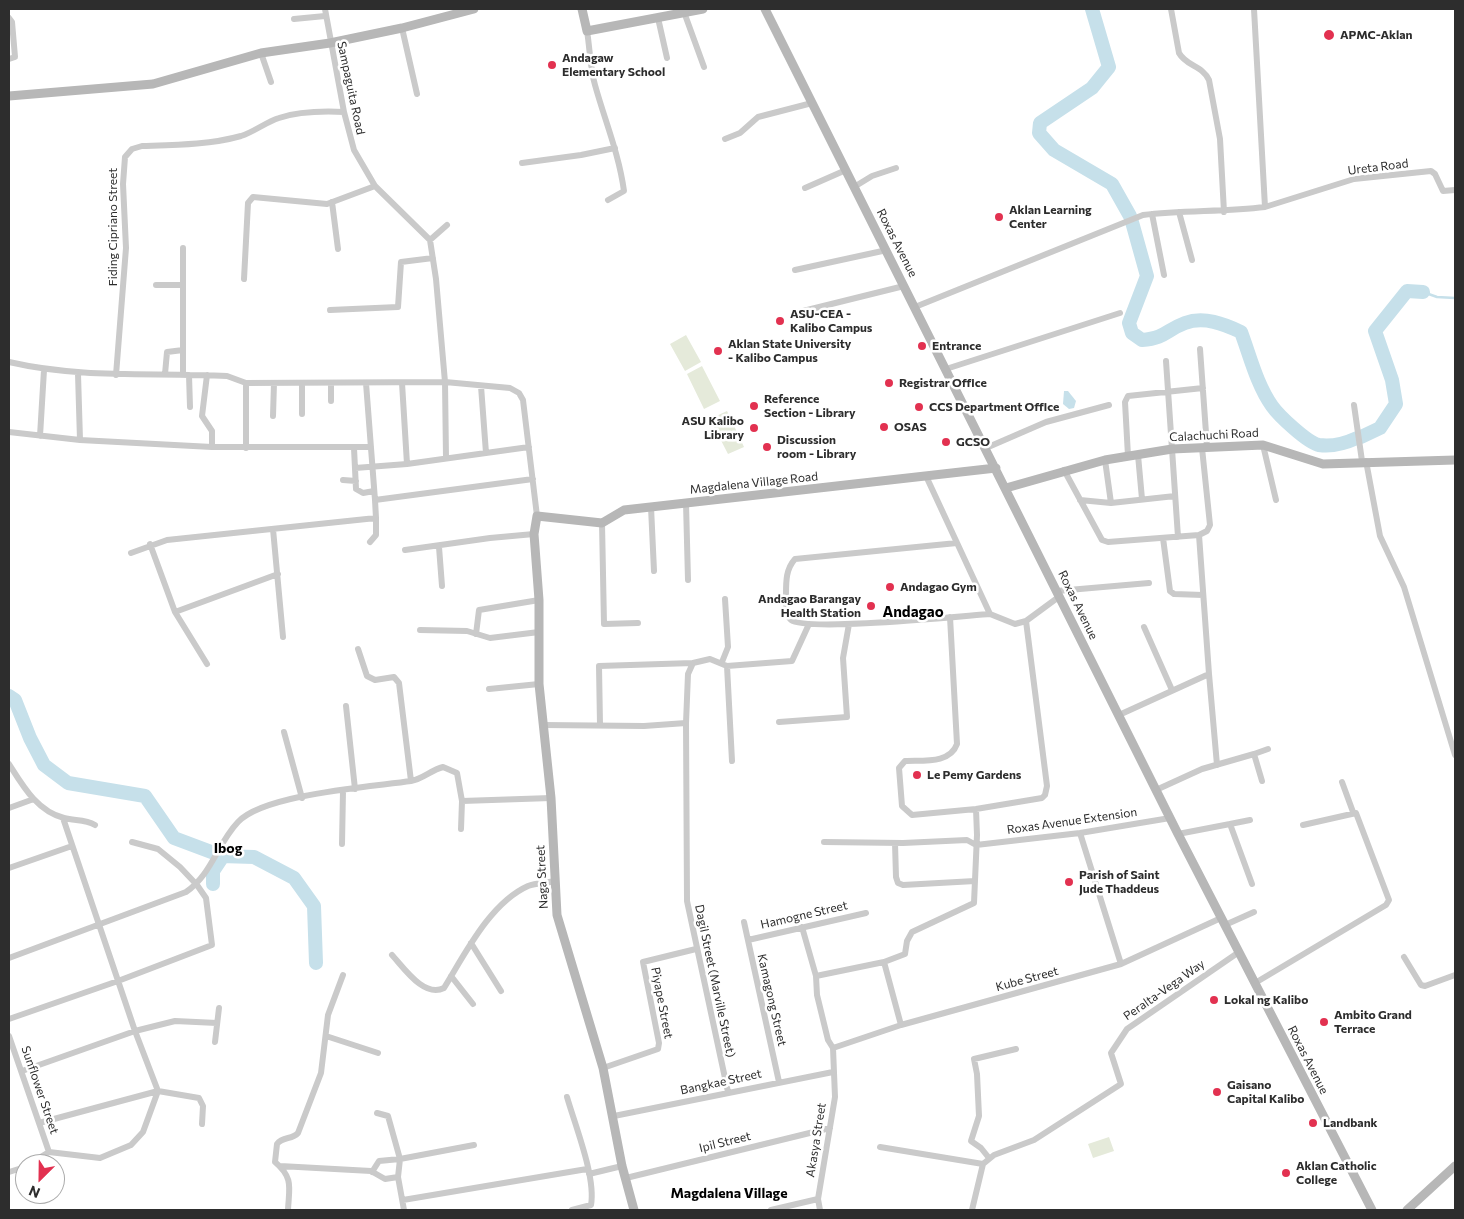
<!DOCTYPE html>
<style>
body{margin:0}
#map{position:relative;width:1464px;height:1219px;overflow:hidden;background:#fff;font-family:Commissioner,sans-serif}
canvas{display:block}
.frame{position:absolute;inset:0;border:10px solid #2d2d2d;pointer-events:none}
.north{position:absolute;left:15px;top:1154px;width:50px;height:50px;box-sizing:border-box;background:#fff;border:1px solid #ababab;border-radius:50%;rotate:203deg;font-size:14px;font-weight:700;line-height:20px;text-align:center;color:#2d2d2d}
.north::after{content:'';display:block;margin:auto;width:18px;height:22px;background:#e23150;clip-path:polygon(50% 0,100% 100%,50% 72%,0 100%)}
</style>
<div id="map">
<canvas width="1464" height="1219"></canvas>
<div class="frame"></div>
<div class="north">N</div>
</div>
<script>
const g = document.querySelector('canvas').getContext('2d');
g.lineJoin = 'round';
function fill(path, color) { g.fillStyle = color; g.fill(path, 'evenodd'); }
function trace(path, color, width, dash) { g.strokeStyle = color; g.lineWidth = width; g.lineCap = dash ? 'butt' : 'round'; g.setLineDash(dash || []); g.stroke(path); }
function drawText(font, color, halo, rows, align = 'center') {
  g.font = font + ' Commissioner,sans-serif'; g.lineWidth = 5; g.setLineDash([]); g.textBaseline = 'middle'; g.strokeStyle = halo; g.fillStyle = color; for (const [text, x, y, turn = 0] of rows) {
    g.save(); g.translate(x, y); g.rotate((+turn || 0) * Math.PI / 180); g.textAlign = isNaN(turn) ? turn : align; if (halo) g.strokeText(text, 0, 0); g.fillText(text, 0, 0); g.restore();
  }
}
const green = new Path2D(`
 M686 335 701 362 685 371 670 344Z
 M702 366 720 401 704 409 687 374Z
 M727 411 744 447 728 454 710 419Z
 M1109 1137 1114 1151 1093 1158 1088 1144Z`);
const water = new Path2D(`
 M1064 391H1068L1076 401 1074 408 1069 409 1063 404Z`);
const stream = new Path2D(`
 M1423 292 1437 297 1455 298`);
const river = new Path2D(`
 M1092 9 1109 67 1092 88 1040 123 1039 133 1054 150 1112 184 1130 216
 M1132 222 1147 276 1129 323 1132 333 1142 340C1166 338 1166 330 1185 323 1204 316 1224 324 1241 332 1250 356 1257 385 1272 406 1279 416 1308 443 1319 445 1332 447 1346 443 1357 438
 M1361 437 1380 428 1396 404 1392 380 1375 331 1407 291 1423 292
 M9 696 15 700 30 738 44 765 68 783 145 796 174 838 214 853
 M221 856 254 857 294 878 314 906 316 963
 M213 884V871L223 856`);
const street = new Path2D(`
 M325 9 344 112 354 150 375 186 430 240 436 279 445 382 446 458
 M1171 9 1179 53C1186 66 1203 66 1209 80L1220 139 1224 212
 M684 12 704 67
 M9 18 12 22 15 57 9 59
 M658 18 667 58
 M294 19 325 16
 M402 28 417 94
 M587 31C590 49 590 68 595 85 605 121 619 154 624 191L608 200
 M261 53 271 82
 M725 139 740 133 758 117 812 103
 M522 163 581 155 615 148
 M854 187 872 176 896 168
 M805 188 846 170
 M332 202 338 249
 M1265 207 1354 179 1431 171 1435 174 1443 191 1455 190
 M1179 212 1192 260
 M1152 214 1164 275
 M430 240 447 225
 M795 270 887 250
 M244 279 248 203 253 197 327 204 375 186
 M156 285H183
 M915 307 1143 215C1184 210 1224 212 1265 207L1254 9
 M330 310 398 307 401 262 433 258
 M795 313 904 286
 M1200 349 1207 447
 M1166 361 1178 537
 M9 362C83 379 152 372 227 376L246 383 445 382 510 388 519 393 523 400 537 516
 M946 369 1120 313
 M78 374 80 440
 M165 374 167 352 183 350
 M116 375 126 248 123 184 125 157 132 149 142 146C175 145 209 145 241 136 254 132 266 122 279 118 300 111 323 111 344 112
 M183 375V248
 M189 375 190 407
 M207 375 202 416 212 431V447
 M246 383V448
 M366 383 375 500 533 479
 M402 383 407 464
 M481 386 486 453
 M331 401V383
 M1354 405 1362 461
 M302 414V383
 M273 416 274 383
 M9 432 80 440 212 447H371
 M40 436 44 370
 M1263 445 1276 500
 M354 448 356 489 363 493 374 491
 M986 448 1046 422 1109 405
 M1138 455 1142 499
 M1128 456 1125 402 1128 396 1203 388
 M1105 460 1111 503
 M1366 461 1380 536 1404 587 1455 755
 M355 468 407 464 529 447
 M1064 470 1102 540 1108 542 1199 535 1207 531 1210 525 1202 448
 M926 476 990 614 1015 624 1026 621 1047 786 1045 795 1042 798 976 809 912 815 902 806 899 768 905 761C923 760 950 764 957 744L950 617
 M343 480 356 481
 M1080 500 1111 503 1175 496
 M686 503 688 580
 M651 507 654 571
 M602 523 604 624 638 623
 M273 529 283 637
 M1163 538 1170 591 1174 594 1203 595
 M370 542 376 535V518
 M957 543 795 559C786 569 786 581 786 594 786 602 785 614 791 620 806 632 962 616 990 614
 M150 544 175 612 207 664
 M439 547 442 586
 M405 550 490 538 534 534
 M131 553 167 540 376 518 375 500
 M1057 591 1149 583
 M175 612 278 574
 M1026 621 1060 596
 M1144 627 1172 690
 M420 630 467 631 490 638 539 632
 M476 634 479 610 539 600
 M358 649 367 676 375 680 394 677 399 683 411 781
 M722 662 728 647 725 599
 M727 666 710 659 693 663 688 674 686 723 687 901 728 1092
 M1209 674 1217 765
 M489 689 539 684
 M346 706 355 789
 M1119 715 1209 674 1199 535
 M779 722 847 717 843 658 849 624
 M543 725 644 726 686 723
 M600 725 599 666 693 663
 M284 732 302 798
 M1254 754 1268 749
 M732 761 727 666 792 661 809 624
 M9 764C23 786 37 811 64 818 75 821 85 819 95 825
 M1342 782 1353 812
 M1156 790 1202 769 1254 754 1262 781
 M9 808 31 800
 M1230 824 1250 820
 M461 829 462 801
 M1080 833 1121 964
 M1178 834 1230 824 1252 884
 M824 842 903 843 967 840 976 845
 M895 843 896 877 898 883 903 885 975 881
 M342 844 343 791
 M976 845 1080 833 1170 818
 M9 868 72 846
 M744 922 779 1082
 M1225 925 1254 912
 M802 927 816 976 817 995 828 1040 833 1048 835 1097 818 1199 820 1210
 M748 940 866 913
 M471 943 501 991
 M392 955C404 968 424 998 444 988 465 954 490 903 528 886 536 883 547 883 555 881
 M1404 957 1421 985 1425 986 1455 975
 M9 958 186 892C212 874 217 844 238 822 264 794 370 787 411 781 423 779 431 770 443 767L457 773 462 801 551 798
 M884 962 901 1025
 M451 976 473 1004
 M816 976 884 962 905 954 907 941 912 932 974 903 977 835 976 809
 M1255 983 1386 905 1389 900 1356 813 1303 825
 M9 1019 118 981 212 945 206 898 197 885 180 867 158 849 132 842
 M9 1036 49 1152
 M326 1036 378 1053
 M215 1042 219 1008
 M833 1048 901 1025 1121 964 1221 918
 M603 1068 658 1049 659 1043 643 962 696 949
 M22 1071 135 1031 175 1021 217 1023
 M567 1097C575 1125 596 1177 591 1205L572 1210
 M614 1116 833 1072
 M39 1123 158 1091 199 1098 203 1106 202 1124
 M880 1147 983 1164
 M989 1158 981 1148 971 1141 979 1116 977 1074 974 1059 1016 1049
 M29 1164 49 1152 100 1158 131 1145 143 1132 158 1091 135 1031 63 818
 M280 1166 371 1171 385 1179 398 1177
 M9 1172 25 1167
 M372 1172 379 1161 400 1159 388 1116 377 1113
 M589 1174 622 1166
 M626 1178 830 1128
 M403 1200 587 1169
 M288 1210C289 1188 294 1178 275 1162L277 1144C283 1136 292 1140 298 1133L321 1073 328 1015 343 975
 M404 1210 398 1177 400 1159 474 1145
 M771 1210 818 1199
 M972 1210 983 1164 994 1155 1034 1140 1121 1084 1111 1053 1127 1029 1239 952`);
const secondary = new Path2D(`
 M582 9 587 31 703 9
 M765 9 1178 834 1372 1210
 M9 96 153 84 261 53 330 43 402 28 474 9
 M1006 488 1105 460 1172 449 1263 445 1323 464 1455 460
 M634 1210 622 1166 603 1068 557 915 551 798 539 684V600L534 534 537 516 602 523 624 510 996 468
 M1407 1210 1455 1166`);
const markers = [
 [1329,35,6,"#e23150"],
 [552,65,5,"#e23150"],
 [999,217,5,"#e23150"],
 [780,321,5,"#e23150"],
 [922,346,5,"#e23150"],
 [718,351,5,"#e23150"],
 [889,383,5,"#e23150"],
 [754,406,5,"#e23150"],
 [919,407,5,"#e23150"],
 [884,427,5,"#e23150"],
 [754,428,5,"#e23150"],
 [946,442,5,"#e23150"],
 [767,447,5,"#e23150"],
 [890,587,5,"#e23150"],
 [871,606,5,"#e23150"],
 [917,775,5,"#e23150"],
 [1069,882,5,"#e23150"],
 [1214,1000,5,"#e23150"],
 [1324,1022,5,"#e23150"],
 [1217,1092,5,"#e23150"],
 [1313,1123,5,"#e23150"],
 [1286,1173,5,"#e23150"]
];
const poiNames = [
 ["APMC-Aklan",1340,35],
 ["Andagaw",562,58],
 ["Elementary School",562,72],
 ["Aklan Learning",1009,210],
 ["Center",1009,224],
 ["ASU-CEA -",790,314],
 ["Kalibo Campus",790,328],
 ["Aklan State University",728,344],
 ["- Kalibo Campus",728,358],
 ["Entrance",932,346],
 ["Registrar Office",899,383],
 ["Reference",764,399],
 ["Section - Library",764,413],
 ["CCS Department Office",929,407],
 ["ASU Kalibo",744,421,"right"],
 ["Library",744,435,"right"],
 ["OSAS",894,427],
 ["Discussion",777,440],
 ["room - Library",777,454],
 ["GCSO",956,442],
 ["Andagao Gym",900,587],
 ["Andagao Barangay",861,599,"right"],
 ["Health Station",861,613,"right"],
 ["Le Pemy Gardens",927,775],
 ["Parish of Saint",1079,875],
 ["Jude Thaddeus",1079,889],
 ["Lokal ng Kalibo",1224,1000],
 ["Ambito Grand",1334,1015],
 ["Terrace",1334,1029],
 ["Gaisano",1227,1085],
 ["Capital Kalibo",1227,1099],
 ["Landbank",1323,1123],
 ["Aklan Catholic",1296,1166],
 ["College",1296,1180]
];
const streetNames = [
 ["Sampaguita Road",351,88,78],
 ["Ureta Road",1378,167,-7],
 ["Fiding Cipriano Street",113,227,-90],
 ["Roxas Avenue",897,243,63],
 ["Calachuchi Road",1214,435,-3],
 ["Magdalena Village Road",754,483,-6],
 ["Roxas Avenue",1078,605,64],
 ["Roxas Avenue Extension",1072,821,-8],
 ["Naga Street",542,877,-93],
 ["Hamogne Street",804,915,-13],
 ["Kube Street",1027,979,-15],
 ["Dagil Street (Marville Street)",715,981,78],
 ["Peralta-Vega Way",1164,990,-35],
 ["Kamagong Street",772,1000,77],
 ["Piyape Street",662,1003,79],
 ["Roxas Avenue",1308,1060,63],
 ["Bangkae Street",721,1082,-12],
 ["Sunflower Street",40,1090,71],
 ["Akasya Street",816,1140,-81],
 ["Ipil Street",725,1142,-14]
];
const neighbourhoodNames = [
 ["Ibog",228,848],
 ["Magdalena Village",729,1193]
];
const quarterNames = [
 ["Andagao",913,612]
];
fill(green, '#e5eada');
fill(water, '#c6e0ea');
trace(stream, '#c6e0ea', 2.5);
trace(river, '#c6e0ea', 14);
trace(street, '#cacaca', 6);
trace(secondary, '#b7b7b7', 9);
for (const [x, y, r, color] of markers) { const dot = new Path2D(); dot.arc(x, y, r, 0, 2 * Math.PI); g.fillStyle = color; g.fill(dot); trace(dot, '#fff', 2); }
drawText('bold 12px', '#2d2d2d', '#fff', poiNames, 'left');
drawText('12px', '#2d2d2d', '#fff', streetNames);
drawText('bold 14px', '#000', '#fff', neighbourhoodNames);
drawText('bold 15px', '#000', '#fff', quarterNames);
</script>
